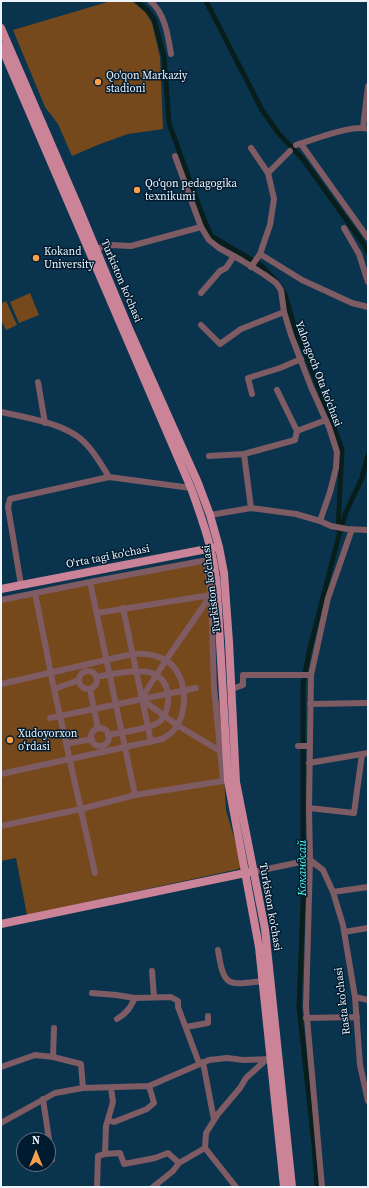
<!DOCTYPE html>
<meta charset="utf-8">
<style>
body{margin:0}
#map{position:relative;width:369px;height:1188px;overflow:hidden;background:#0a344e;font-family:"Source Serif 4",serif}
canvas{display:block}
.frame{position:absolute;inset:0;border:2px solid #ecf3f9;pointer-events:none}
.north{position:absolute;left:16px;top:1132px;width:40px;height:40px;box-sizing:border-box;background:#001b2f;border:1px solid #5e7180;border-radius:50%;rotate:0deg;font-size:11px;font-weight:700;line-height:16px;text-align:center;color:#ecf3f9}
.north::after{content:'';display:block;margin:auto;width:14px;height:18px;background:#f8a04b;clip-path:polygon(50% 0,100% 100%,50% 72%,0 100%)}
</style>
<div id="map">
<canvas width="369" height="1188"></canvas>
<div class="frame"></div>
<div class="north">N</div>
</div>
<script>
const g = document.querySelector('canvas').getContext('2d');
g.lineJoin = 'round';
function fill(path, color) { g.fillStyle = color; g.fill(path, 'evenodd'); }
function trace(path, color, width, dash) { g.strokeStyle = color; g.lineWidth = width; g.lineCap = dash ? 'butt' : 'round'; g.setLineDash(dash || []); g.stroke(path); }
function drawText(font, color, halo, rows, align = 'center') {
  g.font = font + ' "Source Serif 4",serif'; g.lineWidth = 3; g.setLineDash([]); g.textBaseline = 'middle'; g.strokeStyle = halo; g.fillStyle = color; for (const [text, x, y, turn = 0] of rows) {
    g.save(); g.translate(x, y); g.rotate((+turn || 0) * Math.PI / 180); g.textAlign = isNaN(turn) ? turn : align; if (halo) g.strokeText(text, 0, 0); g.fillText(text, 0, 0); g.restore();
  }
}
const green = new Path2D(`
 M111 1H132L146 13 152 23 160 57 163 129 128 134 100 144 72 156 58 124 45 107 13 30Z
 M30 293 39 315 19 323 10 302Z
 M6 301 17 325 6 330 1 320V304Z
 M206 559 216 688 220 708 226 810 240 858 241 865 239 869 27 915 16 858 1 861V598Z`);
const canal = new Path2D(`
 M137 1 147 10 154 19 164 57 169 123 200 209 211 236 262 266 276 281
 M206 1 262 110 279 134 302 158 363 243 368 253
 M282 289 285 295 297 335 303 347 342 449 338 530
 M317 1187 314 1144 299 1007 303 904V683L310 648 338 539 346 512 362 478 368 455`);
const minor = new Path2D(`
 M150 1C165 13 168 36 171 54
 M363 128 368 86
 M301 144 368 238
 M296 145C312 140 353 124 368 129
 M251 148 268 173
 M290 151 268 173 274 199 270 225 260 254 302 280 352 303 368 307
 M175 156 201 227 209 240 219 248 241 260 265 275 276 283 281 290 284 312 291 335 311 387 329 427 337 452 336 468 330 492 320 521
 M344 228 359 254 368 282
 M95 249 111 245 131 246 201 227
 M251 267 260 254
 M201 293 220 271 226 268 234 256
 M201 325 220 344 241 329 284 312
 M38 382 45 423
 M277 390 297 431
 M252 394 248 378 280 368 301 359
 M1 412C25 417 67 424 84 442 94 451 102 466 109 477L191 488
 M209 456 244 454
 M251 508 244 454 295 440 297 431 326 420
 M210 515 251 508 296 514 320 521 331 526 347 529 368 530
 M90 582 135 795
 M21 585 8 507 10 499 109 477
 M35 593 54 689 95 873
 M211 595 166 660 141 699 177 725 220 751
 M1 600 90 582 202 561H205L207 565 211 595 214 687 223 781 135 795 81 809 1 826
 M123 608 151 742
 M97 613 211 595
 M79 680a9 9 0 1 1 18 0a9 9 0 1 1-18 0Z
 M96 677C120 673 165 659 168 696 169 705 166 716 159 722 150 729 121 732 108 735
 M1 684 132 654C143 653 155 654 165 660 188 672 190 714 172 732 169 735 165 737 162 739L1 774
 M54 689 79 680
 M90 689 98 729
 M232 689 243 685V675H311
 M310 704 368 703
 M50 718 196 688
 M91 737a9 9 0 1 1 18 0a9 9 0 1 1-18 0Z
 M66 744 92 739
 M298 746H310
 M309 763 368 753
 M309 808 354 813 362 754
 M310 860 323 870 333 892 343 925 355 997 360 1065 368 1101
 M253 872 310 860
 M333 892 368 887
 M344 932 368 928
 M218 950C224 988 227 985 263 981
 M152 971 154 997
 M92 993 116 995 135 998 171 997 178 1001V1007L199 1063
 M355 997 368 1000
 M306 1018 357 1017
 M117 1019C127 1013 130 1008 135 998
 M186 1027 208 1023V1016
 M53 1057 54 1028
 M203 1062 214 1120
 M1 1067 35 1055 53 1057 81 1064 83 1088
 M43 1099 52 1160
 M108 1120 114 1122 147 1109 154 1103 149 1086
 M1 1123 55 1093 83 1088 149 1086 209 1060 227 1058 243 1060 272 1059
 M205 1148 236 1187
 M105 1154 120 1153 124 1164 155 1158 168 1153 179 1163
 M97 1187 98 1156 105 1154 106 1126 113 1102 111 1088
 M153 1187 173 1171 179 1163 205 1148 206 1133 218 1114 240 1088 246 1078 267 1059
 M322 1187 306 1007 310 860 309 808 311 675 328 598 352 529`);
const major = new Path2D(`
 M1 28 78 206 130 331 198 483 210 515 219 547 224 573 229 642 236 782 265 929 292 1187
 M1 46 191 488C203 522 215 554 217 590L228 781 259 947 284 1187
 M1 589 217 547
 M1 924 250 872`);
const markers = [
 [98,82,4,"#f8a04b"],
 [137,190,4,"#f8a04b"],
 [36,258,4,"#f8a04b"],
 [10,740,4,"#f8a04b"]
];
const poiNames = [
 ["Qo'qon Markaziy",106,76],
 ["stadioni",106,89],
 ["Qo‘qon pedagogika",145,184],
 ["texnikumi",145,197],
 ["Kokand",44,252],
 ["University",44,265],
 ["Xudoyorxon",18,734],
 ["oʻrdasi",18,747]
];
const streetNames = [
 ["Turkiston ko'chasi",121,281,67],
 ["Yalongoch Ota ko'chasi",318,374,69],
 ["O'rta tagi ko'chasi",108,557,-11],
 ["Turkiston ko'chasi",212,589,-97],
 ["Turkiston ko'chasi",270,907,80],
 ["Rasta ko'chasi",343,1001,-97]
];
const waterNames = [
 ["Кокандсай",303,868,-90]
];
fill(green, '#76491c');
trace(canal, '#071e1b', 5);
trace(minor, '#7f5b64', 6);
trace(major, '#cb8397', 8);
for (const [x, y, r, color] of markers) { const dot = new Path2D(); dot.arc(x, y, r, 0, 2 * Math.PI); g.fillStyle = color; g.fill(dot); trace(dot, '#001b2f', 1.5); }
drawText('11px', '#ecf3f9', '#001b2f', poiNames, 'left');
drawText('11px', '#ecf3f9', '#001b2f', streetNames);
drawText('italic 12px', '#47fde4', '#001b2f', waterNames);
</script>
